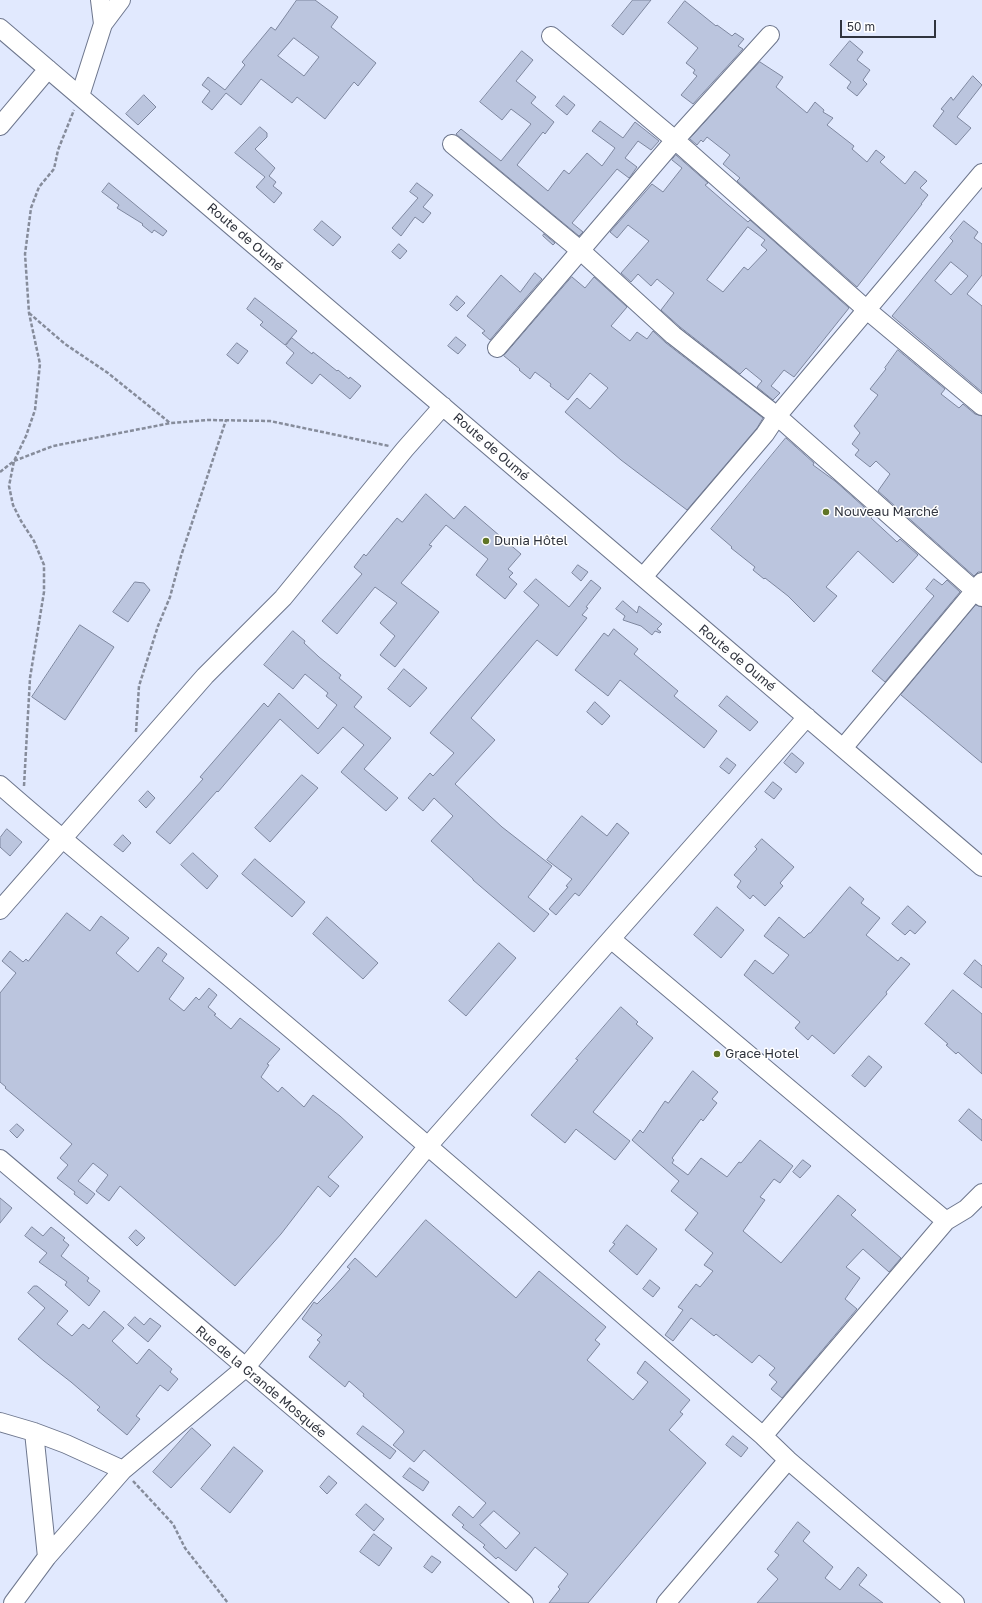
<!DOCTYPE html>
<meta charset="utf-8">
<style>
body{margin:0}
#map{position:relative;width:982px;height:1603px;overflow:hidden;background:#e1e9fe;font-family:"Golos Text",sans-serif}
canvas{display:block}
.scale{position:absolute;left:840px;top:20px;width:96px;height:18px;box-sizing:border-box;border:2px solid #30343e;border-top:0;padding-left:5px;font-size:12px;line-height:14px;white-space:nowrap;color:#30343e;-webkit-text-stroke:3px #fff;paint-order:stroke}
</style>
<div id="map">
<canvas width="982" height="1603"></canvas>
<div class="scale">50 m</div>
</div>
<script>
const g = document.querySelector('canvas').getContext('2d');
g.lineJoin = 'round';
function fill(path, color) { g.fillStyle = color; g.fill(path, 'evenodd'); }
function trace(path, color, width, dash) { g.strokeStyle = color; g.lineWidth = width; g.lineCap = dash ? 'butt' : 'round'; g.setLineDash(dash || []); g.stroke(path); }
function drawText(font, color, halo, rows, align = 'center') {
  g.font = font + ' "Golos Text",sans-serif'; g.lineWidth = 3; g.setLineDash([]); g.textBaseline = 'middle'; g.strokeStyle = halo; g.fillStyle = color; for (const [text, x, y, turn = 0] of rows) {
    g.save(); g.translate(x, y); g.rotate((+turn || 0) * Math.PI / 180); g.textAlign = isNaN(turn) ? turn : align; if (halo) g.strokeText(text, 0, 0); g.fillText(text, 0, 0); g.restore();
  }
}
const building = new Path2D(`
 M297 0H315L338 17 331 27 376 63 358 86 354 82 325 119 297 97 292 103 261 79 241 105 226 93 212 110 202 102 210 91 202 85 208 77 225 90 245 65 242 62 271 27 275 30ZM294 38 319 57 304 76 278 56Z
 M633 0H651L623 35 612 26Z
 M685 1 716 26 717 25 732 36 735 33 744 39 738 46 743 49 693 104 681 95 697 76 693 73 695 70 686 63 698 48 668 23Z
 M850 41 863 52 857 60 870 70 863 80 867 84 857 96 847 88 851 82 830 65Z
 M522 51 533 60 516 81 536 97 531 103 554 122 545 134 543 132 517 165 548 191 564 170 569 174 587 153 602 166 615 148 592 131 600 121 623 138 635 122 659 141 651 150 638 141 625 158 637 167 630 177 629 178 617 169 572 223 583 232 579 236 456 134 461 129 501 161 531 124 511 109 502 120 480 102Z
 M760 62 783 77 776 87 807 113 815 102 824 110 823 112 833 118 827 125 854 146 852 149 867 162 876 150 885 157 880 162 905 184 915 171 927 181 920 188 928 195 921 204H922L857 287 737 181 740 178 723 164 730 155 707 137 703 142 701 140 697 145 690 139Z
 M973 76 982 85 957 117 971 128 956 145 933 126 944 111 941 109 951 97 953 100Z
 M144 95 156 107 138 125 126 114Z
 M564 96 575 105 567 115 556 106Z
 M260 127 267 133V137L255 149 275 168 269 176 276 182 273 186 282 193 274 203 256 187 265 177 235 153Z
 M676 155 708 183 705 185 728 205 748 222 750 220 849 308 794 377 784 370 771 386 780 393 773 400 757 387 762 381 746 368 740 374 680 327 661 310 674 293 657 279 651 286 638 274 631 282 621 273 649 241 628 225 617 238 610 232 652 184 663 192 682 168 672 160ZM748 227 765 240 761 245 767 250 748 270 744 267 723 292 707 280Z
 M109 183 167 231 163 236 154 230 152 233 142 225 143 224 117 208 119 205 102 192Z
 M417 183 433 195 423 207 431 213 423 223 415 217 401 236 392 228 418 198 410 192Z
 M322 221 341 237 333 246 314 230Z
 M964 221 978 232 974 238 982 244V275L967 294 982 306V392L892 316 953 241 950 238ZM951 262 968 276 951 295 935 281Z
 M544 234 555 243 553 245 543 236Z
 M399 244 407 251 400 259 392 252Z
 M535 273 542 279 490 340 482 333 485 331 467 316 501 275 520 292Z
 M572 277 585 288 594 277 627 307 611 326 630 341 637 332 647 339 653 331 666 343 763 418 757 428 687 510 621 460 565 412 577 398 590 409 608 388 590 373 568 400 550 386 551 384 535 372 530 379 519 370 520 369 504 356Z
 M457 296 465 303 457 311 450 305Z
 M255 298 297 331 285 345 260 325 263 322 247 309Z
 M456 337 466 345 458 354 448 346Z
 M292 338 312 354 313 352 337 371 338 370 349 379 350 377 361 386 350 399 320 374 312 384 286 363 294 353 286 346Z
 M237 343 248 351 238 364 227 355Z
 M898 350 945 389 941 394 959 408 963 404 975 414 982 416V572H978L974 576 878 491 890 474 876 461 870 467 855 455 859 450 852 444 860 433 854 426 878 395 870 389 886 369 885 368Z
 M786 438 814 463 813 465 835 481 873 515 871 518 897 542 900 539 918 555 893 583 858 551 826 587 837 596 814 622 788 596 765 578 764 579 753 570 755 567 731 548 732 547 711 529Z
 M426 494 454 519 465 506 521 554 508 569 513 573 509 577 517 584 505 599 476 575 488 559 446 525 429 545 432 546 401 583 439 612 395 667 380 655 395 636 380 623 397 603 375 587 337 634 322 621 362 574 354 567 364 554 366 556 397 518 402 522Z
 M578 565 588 572 581 581 572 573Z
 M536 579 569 607 591 580 601 588 586 607 588 608 582 615 587 618 557 656 537 640 471 718 495 740 455 784 502 827 552 866 528 897 549 914 534 932 473 880V879L431 841 453 816 434 798 423 811 408 798 430 773 433 776 454 753 430 733 539 605 524 592Z
 M934 579 942 585 947 580 960 592 885 682 872 671 934 596 926 589Z
 M135 582 144 583 150 590 128 622 113 612Z
 M623 601 637 613 639 606 662 624 657 629 661 632 660 633 655 631 652 635 641 626 623 620 625 616 616 609Z
 M976 605 982 607V763L901 695Z
 M80 625 114 647 65 720 32 697Z
 M614 629 638 649 634 654 678 691 674 696 717 731 704 748 620 680 608 696 575 670 604 633 608 636Z
 M293 631 305 641 304 643 319 657 341 675 339 678 362 697 354 707 391 738 364 769 398 798 386 811 341 772 364 745 343 727 318 754 280 719 218 792 217 791 170 844 156 832 203 779 200 777 264 703 268 707 279 693 318 729 337 705 326 696 328 693 305 674 293 689 264 665Z
 M404 669 427 688 410 707 388 689Z
 M727 696 758 722 750 731 719 706Z
 M595 702 610 716 602 725 587 712Z
 M792 753 804 763 796 773 784 763Z
 M727 758 736 765 729 774 720 767Z
 M302 775 318 788 270 842 255 828Z
 M773 782 782 789 774 799 765 792Z
 M148 791 155 798 146 808 139 801Z
 M582 816 607 836 617 823 629 833 579 896 575 893 556 915 549 909 568 887 566 886 572 879 547 860Z
 M7 829 22 842 10 856 0 847V838Z
 M123 835 131 843 123 852 114 845Z
 M762 839 794 867 780 883 783 886 765 906 753 895 750 899 737 887 741 881 734 875 757 849 755 847Z
 M193 853 218 876 207 889 181 865Z
 M255 859 305 902 292 917 242 874Z
 M850 887 864 899 861 903 880 918 866 935 898 961 901 957 910 964 886 992 887 994 834 1054 812 1035 808 1040 795 1028 800 1022 744 975 755 960 773 974 789 955 764 936 779 917 804 938 809 933H810Z
 M908 906 926 922 915 934 910 930 905 935 892 924Z
 M717 907 744 930 721 958 694 935Z
 M67 913 90 931 101 916 129 938 116 953 138 972 158 947 167 954 162 961 184 978 169 999 184 1011 196 997 199 1000 209 988 217 995 208 1007 216 1014 214 1015 231 1029 240 1018 280 1049 267 1064 269 1065 261 1077 278 1092 282 1087 304 1107 313 1095 340 1116 363 1137 328 1177 339 1186 330 1197 318 1186 281 1234 235 1286 120 1186 109 1201 96 1191 108 1175 93 1163 78 1181 95 1194 87 1204 74 1194 75 1192 57 1178 68 1165 60 1158 72 1144 5 1088 6 1087 0 1082V993L16 973 2 961 10 951 23 962 26 959 28 961Z
 M327 917 378 963 363 979 313 934Z
 M499 943 516 958 466 1016 449 1001Z
 M975 960 982 966V988L964 974Z
 M953 990 982 1014V1074L958 1052 956 1054 946 1045 948 1044 925 1024Z
 M621 1007 638 1022 636 1024 653 1038 593 1112 630 1141 615 1160 577 1130 576 1129 565 1143 531 1115 578 1060 576 1059Z
 M869 1056 882 1067 865 1087 852 1076Z
 M693 1071 718 1092 712 1099 717 1103 703 1121 701 1119 672 1158 674 1160 672 1163 688 1175 701 1158 727 1177 739 1162 741 1163 760 1140 793 1166 780 1183 774 1179 760 1197 765 1200 743 1231 781 1263 838 1195 856 1210 851 1215 901 1258 889 1272 863 1249 846 1267 860 1278 845 1299 857 1309 782 1398 771 1389 777 1382 769 1375 775 1368 759 1355 752 1363 716 1334 714 1336 691 1318 673 1341 665 1335 683 1310 678 1307 696 1284 700 1287 713 1271 704 1265 713 1253 685 1230 698 1213 671 1191 679 1181 632 1140 640 1130 643 1133 665 1101 668 1103Z
 M969 1109 982 1120V1141L959 1121Z
 M17 1124 24 1130 17 1138 10 1131Z
 M803 1160 811 1166 800 1178 793 1172Z
 M0 1198 12 1208 0 1223Z
 M426 1220 516 1298 539 1271 606 1327 595 1340 600 1344 587 1360 633 1400 648 1382 637 1373 645 1361 690 1400 680 1412 683 1414 669 1430 706 1463 588 1603H549L560 1589 558 1587 568 1574 535 1547 516 1571 498 1557 496 1559 483 1547 485 1545 462 1527 464 1525 452 1515 459 1506 473 1518 486 1503 424 1450 414 1462 393 1445 404 1432 403 1430 363 1396 364 1394 349 1381 345 1387 309 1357 320 1342 317 1340 322 1335 302 1319 314 1302 317 1304 333 1288 350 1269 347 1267 355 1258 376 1277ZM494 1511 520 1533 506 1549 480 1525Z
 M627 1225 657 1249 637 1275 609 1251 615 1244 613 1243Z
 M32 1227 43 1236 51 1227 65 1238 63 1240 69 1245 61 1256 89 1278 87 1281 100 1291 89 1306 65 1285 67 1282 39 1262 47 1253 25 1236Z
 M136 1230 145 1238 137 1246 129 1238Z
 M650 1280 660 1288 653 1297 643 1289Z
 M34 1286H37L68 1311 57 1324 72 1336 83 1324 89 1329 104 1311 124 1328 112 1341 137 1364 149 1349 172 1369 170 1372 178 1379 168 1391 160 1385 136 1416 140 1419 127 1435 97 1410 100 1407 71 1382 44 1361 18 1339 45 1308 28 1293Z
 M135 1317 144 1325 150 1318 161 1326 148 1342 128 1325Z
 M363 1426 396 1451 390 1459 357 1434Z
 M192 1428 211 1445 171 1488 153 1472Z
 M733 1436 748 1448 741 1457 726 1445Z
 M234 1447 263 1471 230 1513 201 1489Z
 M410 1468 429 1482 423 1491 403 1477Z
 M329 1476 337 1483 327 1494 320 1487Z
 M366 1504 384 1519 374 1531 356 1515Z
 M798 1522 810 1532 803 1541 833 1567 825 1578 840 1590 858 1567 867 1575 859 1585 883 1603H757L778 1579 767 1569 779 1555 775 1552Z
 M374 1534 392 1548 379 1566 360 1552Z
 M432 1556 441 1562 432 1573 424 1567Z`);
const path = new Path2D(`
 M29 313 65 344 108 373 170 423
 M0 472 14 461 53 446 171 423 208 420 270 421 389 446
 M136 732 139 686 158 626 170 597 181 556 226 420
 M24 786 30 678 44 592V565L34 541 21 521 13 505 9 486 14 461 26 436 35 410 40 364 29 313 25 254 31 208 39 187 54 169 58 150 74 110
 M133 1481 173 1524 185 1548 228 1603`);
const minor = new Path2D(`
 M100 0 103 24
 M0 28 982 867
 M551 36 675 140 867 310 982 406
 M80 96 103 24 121 0
 M0 126 48 69
 M452 144 581 251 673 335 777 416 982 597
 M497 348 675 140 770 35
 M643 577 765 434 777 416 982 173
 M843 748 982 582
 M0 785C81 856 165 923 247 992 421 1138 591 1288 763 1436L788 1460 955 1603
 M0 910 205 676 283 598 405 449 443 406
 M611 939 946 1221
 M0 1159 524 1603
 M0 1422 34 1432 66 1444 123 1470
 M34 1432 47 1557
 M763 1436 946 1221 966 1209 982 1193
 M13 1603 47 1557 123 1470 245 1368 428 1146 807 717
 M666 1603 788 1460`);
const markers = [
 [826,512,4,"#607526"],
 [486,541,4,"#607526"],
 [717,1054,4,"#607526"]
];
const streetNames = [
 ["Route de Oumé",245,237,41],
 ["Route de Oumé",491,447,41],
 ["Route de Oumé",737,658,40],
 ["Rue de la Grande Mosquée",261,1382,40]
];
const poiNames = [
 ["Nouveau Marché",834,512],
 ["Dunia Hôtel",494,541],
 ["Grace Hotel",725,1054]
];
fill(building, '#bbc5de');
trace(building, '#7e879f', 1);
trace(minor, '#6d768d', 20);
trace(path, '#868c9b', 2.5, [4, 2]);
trace(minor, '#fff', 18);
for (const [x, y, r, color] of markers) { const dot = new Path2D(); dot.arc(x, y, r, 0, 2 * Math.PI); g.fillStyle = color; g.fill(dot); trace(dot, '#fff', 1.5); }
drawText('13px', '#30343e', '#fff', streetNames);
drawText('13px', '#30343e', '#fff', poiNames, 'left');
</script>
